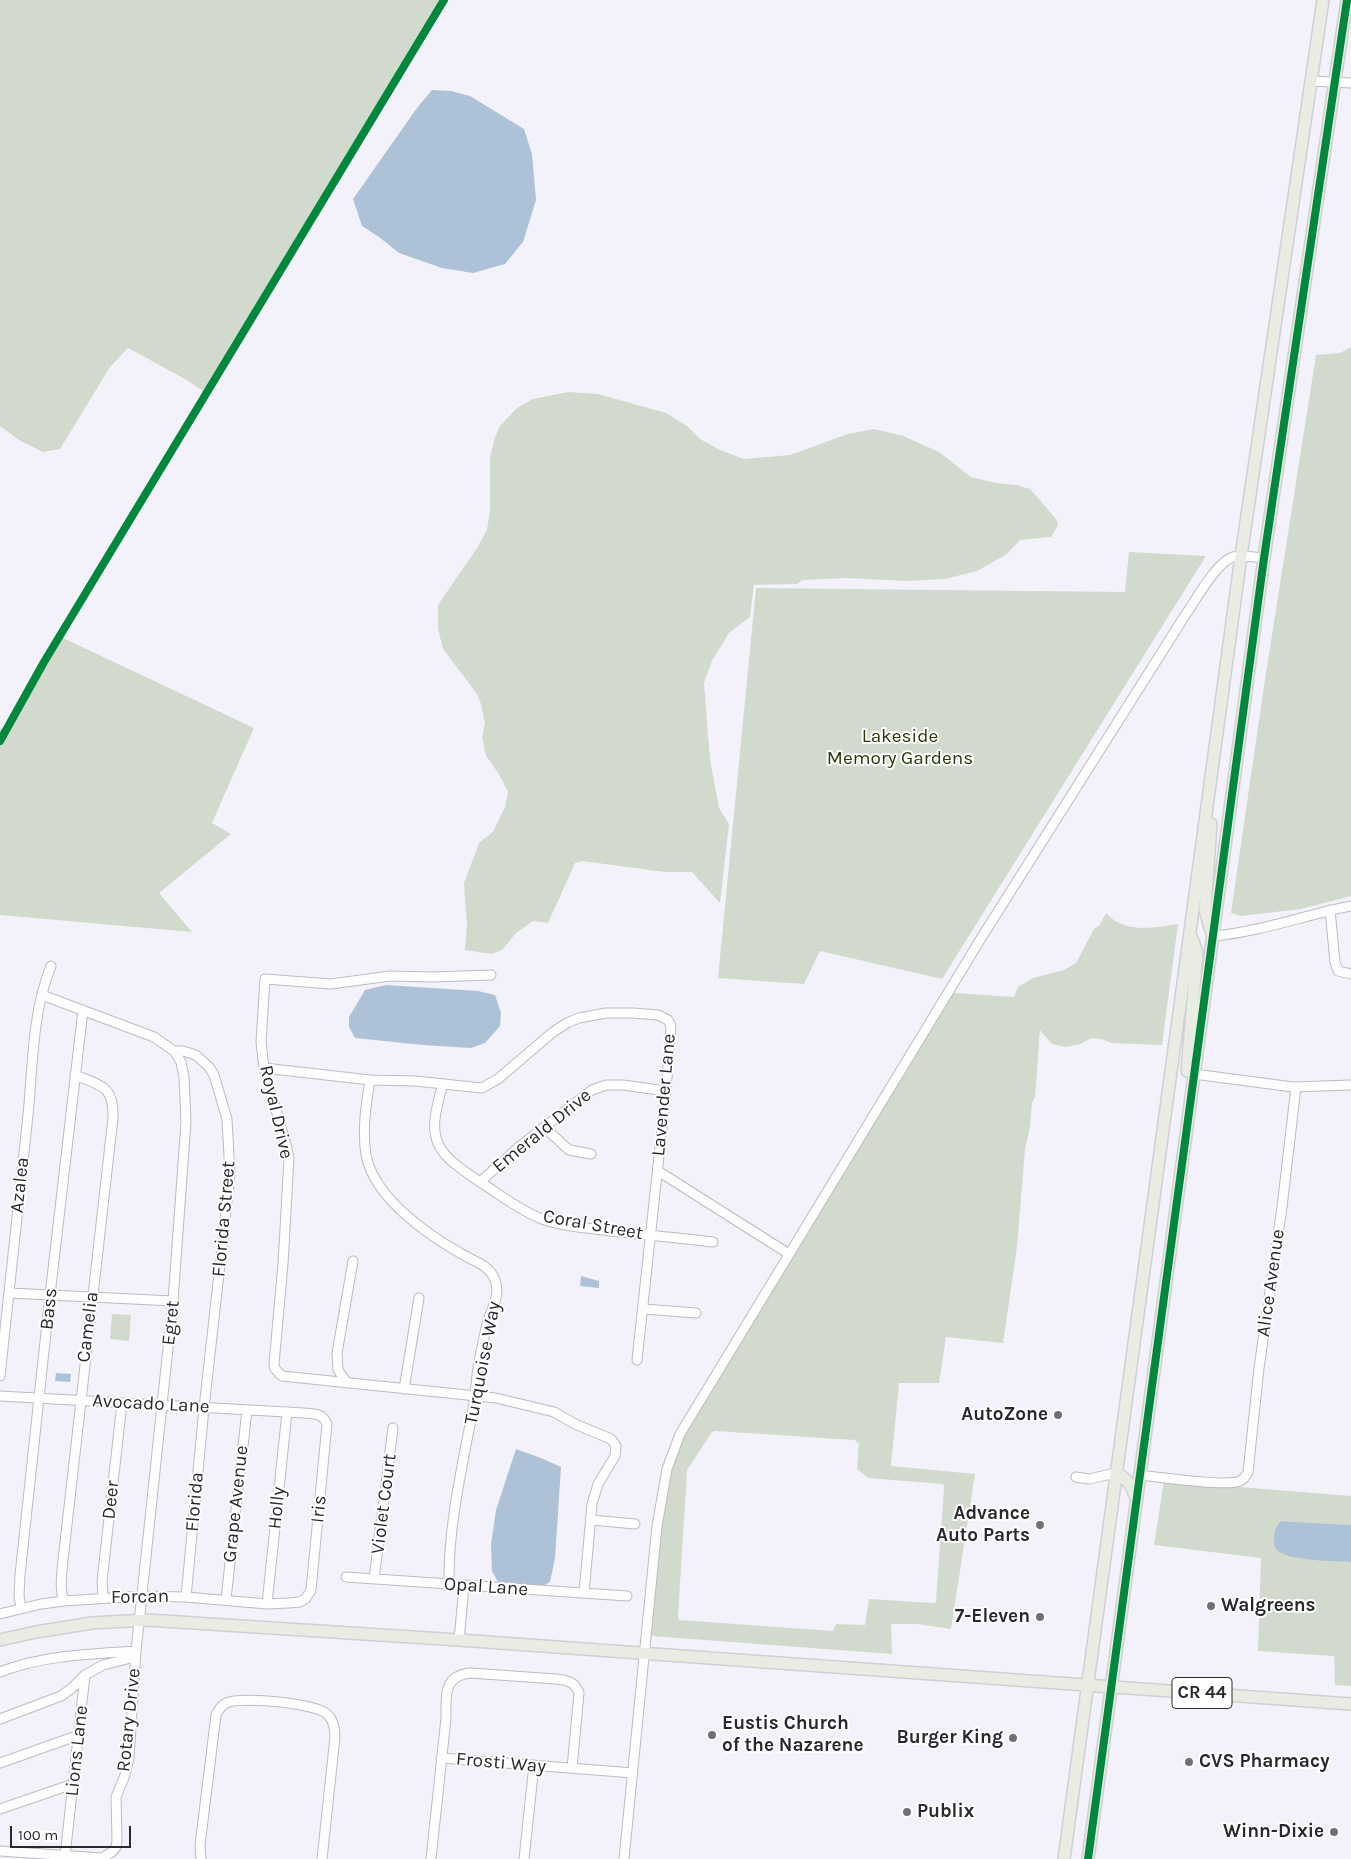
<!DOCTYPE html>
<style>
body{margin:0}
#map{position:relative;width:1351px;height:1859px;overflow:hidden;background:#f3f2fa;font-family:Karla,sans-serif}
canvas{display:block}
.scale{position:absolute;left:10px;top:1826px;width:121px;height:22px;box-sizing:border-box;border:2px solid #29282e;border-top:0;padding-left:6px;font-size:15px;line-height:18px;white-space:nowrap;color:#29282e;-webkit-text-stroke:4px #fff;paint-order:stroke}
</style>
<div id="map">
<canvas width="1351" height="1859"></canvas>
<div class="scale">100 m</div>
</div>
<script>
const g = document.querySelector('canvas').getContext('2d');
g.lineJoin = 'round';
function fill(path, color) { g.fillStyle = color; g.fill(path, 'evenodd'); }
function trace(path, color, width, dash) { g.strokeStyle = color; g.lineWidth = width; g.lineCap = dash ? 'butt' : 'round'; g.setLineDash(dash || []); g.stroke(path); }
function drawText(font, color, halo, rows, align = 'center') {
  g.font = font + ' Karla,sans-serif'; g.lineWidth = 4; g.setLineDash([]); g.textBaseline = 'middle'; g.strokeStyle = halo; g.fillStyle = color; for (const [text, x, y, turn = 0] of rows) {
    g.save(); g.translate(x, y); g.rotate((+turn || 0) * Math.PI / 180); g.textAlign = isNaN(turn) ? turn : align; if (halo) g.strokeText(text, 0, 0); g.fillText(text, 0, 0); g.restore();
  }
}
const green = new Path2D(`
 M0 0H446L209 395 185 379 128 348 110 367 60 449 43 452 19 440 0 426Z
 M1351 347V896L1301 909 1241 916 1231 913 1264 686 1316 355 1340 353Z
 M568 392 598 394 666 413 687 426 700 439 720 450 744 459 790 455 848 434 874 429 903 436 939 452 971 477 996 483 1016 485 1030 489 1057 520 1058 525 1051 537 1020 540 1007 554 977 571 945 579 907 581 846 578 803 580 797 584 754 585 750 617 729 633 712 661 704 683 710 760 719 808 729 824 720 903 692 872H665L582 861 575 863 548 923 533 921 516 933 502 950 491 954 465 950 467 924 464 883 479 843 493 832 505 807 508 792 499 774 486 756 482 737 485 723 481 704 477 694 443 649 438 629V605L477 548 487 530 490 511V458L495 437 500 426 517 408 533 399Z
 M1129 552 1206 556 942 979 820 951 804 984 718 978 756 588 1125 592Z
 M63 638 254 728 212 823 231 834 159 893 192 932 0 915V729L5 727Z
 M1106 913C1125 934 1153 928 1178 924L1162 1045 1112 1043 1101 1039 1092 1038 1080 1044 1066 1047 1052 1044 1040 1030 1035 1097 1032 1103 1030 1127 1025 1149 1017 1247 1003 1343 946 1337 939 1383H899L891 1466 975 1474 951 1629 917 1624H891L892 1654 651 1636C656 1571 657 1496 684 1437L953 993 1014 997 1018 987 1033 978 1064 970 1076 963 1094 929 1099 926ZM715 1431 855 1440 859 1444 857 1469 868 1478 943 1484 944 1487 936 1602 933 1603 869 1599 865 1625 836 1624 833 1631 679 1620 678 1616 687 1470 712 1432Z
 M112 1314 131 1315 129 1341 110 1339Z
 M1164 1481 1351 1496V1525L1281 1521 1299 1558 1351 1562V1686L1335 1685 1334 1656 1258 1651 1261 1558 1154 1545Z`);
const water = new Path2D(`
 M432 90 451 91 470 96 524 129 532 154 536 200 523 242 505 264 473 273 442 268 399 253 379 237 362 226 353 199 417 108Z
 M386 985 478 991 495 995 501 1013 500 1026 485 1043 471 1048 423 1045 355 1038 349 1027V1017L365 990Z
 M581 1276 599 1281V1288L580 1286Z
 M56 1373 71 1374 70 1382 55 1381Z
 M516 1449 541 1458 561 1467 555 1558 550 1582 539 1588 516 1583 498 1582 492 1571 491 1544 496 1510Z
 M1281 1521 1351 1525V1562C1335 1561 1287 1561 1277 1550 1274 1547 1274 1542 1274 1539 1274 1531 1276 1527 1281 1521Z`);
const minor = new Path2D(`
 M1311 81 1351 83
 M1330 910 1335 962 1338 971 1351 974
 M1213 936C1260 932 1305 915 1351 906
 M491 975 432 977 390 976 331 984 265 979 261 1042 264 1068 287 1148 289 1158 283 1264 274 1364 275 1369 282 1376 496 1398 554 1412 575 1424 611 1439 616 1446 615 1456 598 1484 592 1504 584 1593
 M42 995 154 1037 174 1051H183L196 1055 209 1067 214 1075 227 1119 230 1175 204 1408 186 1597
 M264 1068 370 1080 415 1081 482 1088 498 1079 553 1032 567 1023 579 1018 606 1013H633L658 1015 668 1020 671 1026 666 1091 637 1360
 M1194 1074 1293 1087 1351 1085
 M370 1080C366 1105 362 1130 366 1155 374 1197 425 1233 460 1253 473 1261 490 1265 495 1280 501 1296 491 1309 487 1324 484 1336 482 1348 479 1361 476 1377 476 1393 473 1409 462 1468 448 1526 449 1585
 M443 1084C425 1143 435 1152 483 1184 502 1196 521 1211 542 1219 559 1225 577 1227 595 1229 634 1234 673 1237 713 1242
 M544 1127 569 1150 591 1154
 M658 1171 789 1254
 M480 1182 520 1146 592 1090 606 1085H623L666 1091
 M9 1293 173 1301
 M644 1309 696 1313
 M0 1376C9 1289 18 1202 28 1115 33 1065 32 1013 51 966
 M347 1383 338 1370 337 1353 353 1261
 M404 1389 419 1298
 M0 1396 304 1413C314 1414 323 1413 327 1424L311 1590 306 1598 300 1602 289 1603 267 1604 186 1597 142 1596 64 1601 41 1604 0 1614
 M1140 1475C1158 1477 1228 1487 1240 1481 1244 1479 1246 1476 1248 1472L1259 1368 1282 1207 1296 1087
 M1076 1477 1089 1479 1116 1473
 M591 1520 635 1524
 M346 1577 627 1596
 M374 1579 393 1428
 M103 1597 102 1581 122 1403
 M226 1599 247 1410
 M64 1601C59 1588 62 1573 63 1560L113 1118C114 1086 102 1086 75 1075
 M267 1604 287 1412
 M21 1608 19 1596 20 1575 50 1295 83 1010
 M459 1640 464 1586
 M0 1672C44 1655 89 1654 136 1651
 M0 1719 61 1696 72 1688 85 1675 103 1665 135 1657
 M441 1758 633 1773
 M0 1763 79 1735
 M0 1809 73 1784
 M0 1851 102 1858 112 1852 116 1847 117 1841 116 1797 125 1775 129 1758 136 1651 173 1301 186 1122 184 1077 181 1062 174 1051
 M65 1856 85 1675
 M201 1859 200 1845 216 1715C219 1709 222 1704 229 1702 244 1697 318 1703 328 1715 334 1721 335 1729 335 1737L322 1859
 M431 1859 446 1718C446 1696 443 1676 470 1673L556 1679C567 1680 575 1682 579 1693L572 1768
 M524 1859 534 1765
 M624 1859 657 1526 667 1469 680 1434 980 940 1184 617C1194 603 1217 561 1233 557 1243 555 1254 557 1264 558`);
const major = new Path2D(`
 M1211 824 1205 910 1212 934
 M1187 1071 1197 952 1191 936
 M1116 1473C1128 1479 1131 1485 1136 1498
 M0 1640 36 1632 92 1623 147 1620 459 1640 1351 1704
 M1064 1859 1241 556 1323 0
 M1088 1859 1264 558 1347 0`);
const cycleway = new Path2D(`
 M0 741 44 662 444 0
 M1088 1859 1264 558 1347 0`);
const markers = [
 [1058,1415,5,"#706f75"],
 [1040,1525,5,"#706f75"],
 [1211,1606,5,"#706f75"],
 [1040,1617,5,"#706f75"],
 [712,1735,5,"#706f75"],
 [1013,1738,5,"#706f75"],
 [1189,1762,5,"#706f75"],
 [907,1812,5,"#706f75"],
 [1334,1832,5,"#706f75"]
];
const shields = [
 [1202,1693,60]
];
const shieldNames = [
 ["CR 44",1202,1693]
];
const parkNames = [
 ["Lakeside",900,737],
 ["Memory Gardens",900,759]
];
const streetNames = [
 ["Lavender Lane",664,1095,-85],
 ["Royal Drive",276,1112,77],
 ["Emerald Drive",542,1131,-39],
 ["Azalea",20,1185,-84],
 ["Florida Street",224,1219,-85],
 ["Coral Street",593,1225,10],
 ["Alice Avenue",1271,1283,-82],
 ["Bass",49,1309,-84],
 ["Egret",171,1323,-84],
 ["Camelia",88,1327,-83],
 ["Turquoise Way",483,1363,-79],
 ["Avocado Lane",151,1404,3],
 ["Deer",111,1500,-84],
 ["Florida",195,1502,-85],
 ["Grape Avenue",236,1504,-84],
 ["Violet Court",384,1504,-83],
 ["Holly",277,1508,-84],
 ["Iris",319,1509,-84],
 ["Opal Lane",486,1587,4],
 ["Forcan",140,1597,-1],
 ["Rotary Drive",129,1720,-84],
 ["Lions Lane",77,1751,-84],
 ["Frosti Way",501,1763,5]
];
const poiNames = [
 ["AutoZone",1048,1415],
 ["Advance",1030,1514],
 ["Auto Parts",1030,1536],
 ["Walgreens",1221,1606,"left"],
 ["7-Eleven",1030,1617],
 ["Eustis Church",722,1724,"left"],
 ["of the Nazarene",722,1746,"left"],
 ["Burger King",1003,1738],
 ["CVS Pharmacy",1199,1762,"left"],
 ["Publix",917,1812,"left"],
 ["Winn-Dixie",1324,1832]
];
fill(green, '#d1dacd');
fill(water, '#adc2d6');
trace(minor, '#bdbbc2', 11);
trace(major, '#d0cfd4', 14);
trace(minor, '#fdfdfe', 9);
trace(major, '#e9ece3', 11);
trace(cycleway, '#00873e', 8);
for (const [x, y, r, color] of markers) { const dot = new Path2D(); dot.arc(x, y, r, 0, 2 * Math.PI); g.fillStyle = color; g.fill(dot); trace(dot, '#fff', 2); }
for (const [x, y, w] of shields) { const box = new Path2D(); box.roundRect(x - w / 2, y - 15.5, w, 31, 4); g.fillStyle = '#fff'; g.fill(box); trace(box, '#29282e', 1); }
drawText('bold 18px', '#29282e', null, shieldNames);
drawText('19px', '#233b08', '#fff', parkNames);
drawText('19px', '#29282e', '#fff', streetNames);
drawText('bold 19px', '#29282e', '#fff', poiNames, 'right');
</script>
